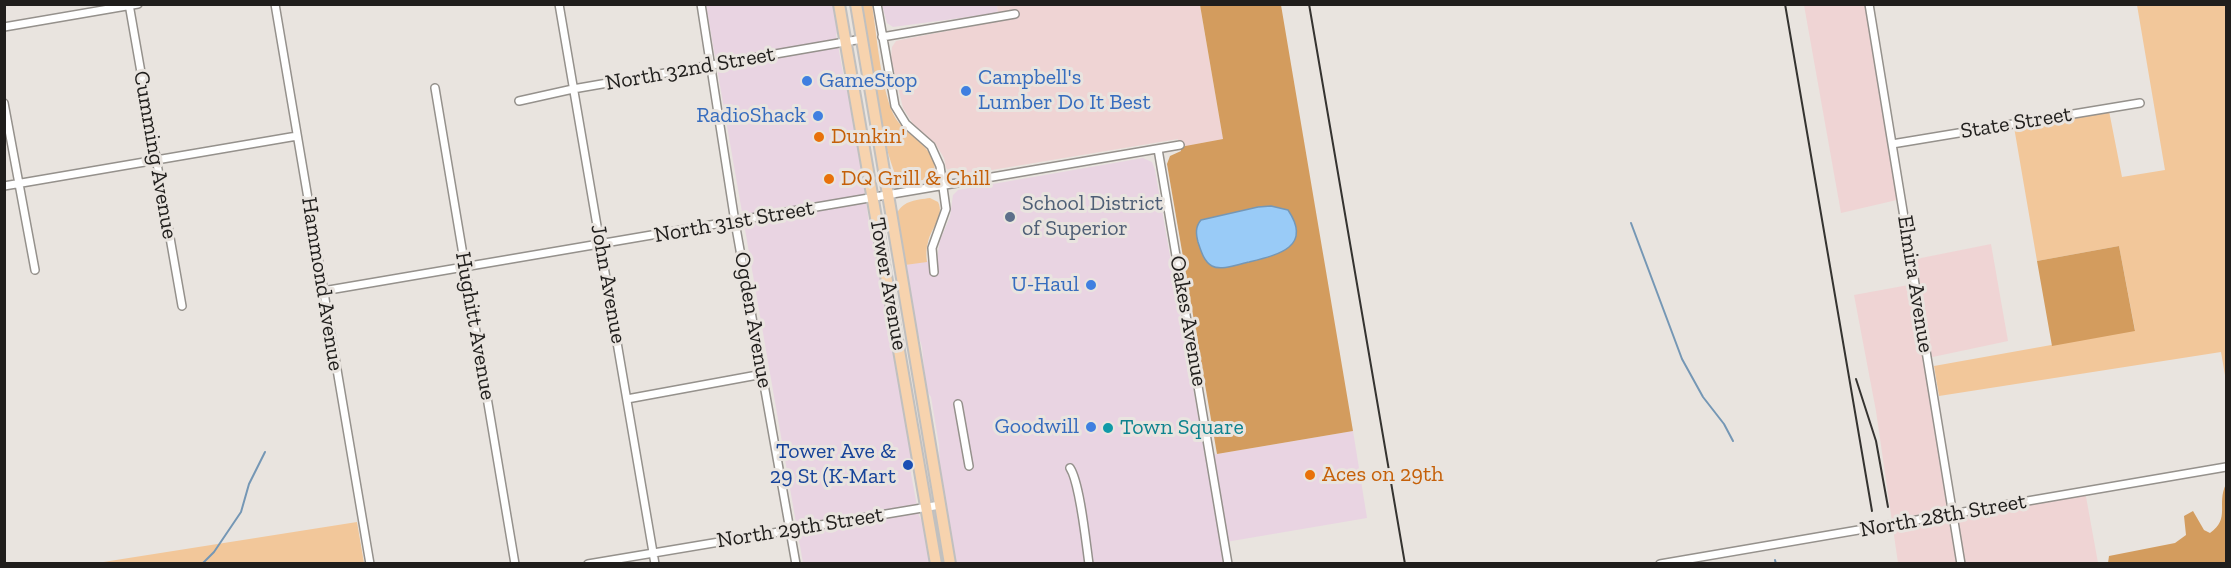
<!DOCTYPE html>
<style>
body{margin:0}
#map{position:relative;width:2231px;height:568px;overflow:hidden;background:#e9e4df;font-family:"Zilla Slab",serif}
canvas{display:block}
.frame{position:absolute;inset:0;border:6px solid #201e1c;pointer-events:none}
</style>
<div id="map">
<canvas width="2231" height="568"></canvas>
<div class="frame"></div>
</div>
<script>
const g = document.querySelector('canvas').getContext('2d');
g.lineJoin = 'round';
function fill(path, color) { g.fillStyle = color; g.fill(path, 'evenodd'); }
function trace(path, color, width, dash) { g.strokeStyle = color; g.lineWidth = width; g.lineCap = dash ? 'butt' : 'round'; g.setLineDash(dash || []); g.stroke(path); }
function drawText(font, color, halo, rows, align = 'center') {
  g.font = font + ' "Zilla Slab",serif'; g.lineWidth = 6; g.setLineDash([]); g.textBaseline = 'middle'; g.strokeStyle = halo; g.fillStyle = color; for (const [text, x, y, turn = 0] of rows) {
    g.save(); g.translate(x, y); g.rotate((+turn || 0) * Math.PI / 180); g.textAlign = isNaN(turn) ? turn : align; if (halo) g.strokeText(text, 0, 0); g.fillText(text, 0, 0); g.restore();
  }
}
const commercial = new Path2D(`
 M706 5H835L839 29 836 35 844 78 852 99 870 230 878 251 912 453 911 474 919 516 924 524 930 563H803Z
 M882 5H997L998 13 893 27 887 23Z
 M1143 158 1152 162 1155 170 1205 456 1353 431 1367 518 1220 543 1223 563H956L940 473 939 445 931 397 926 389 922 347 913 316 905 265 937 259 940 240 950 217 953 195 958 190Z`);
const industrial = new Path2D(`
 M997 5H1200L1223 139 1180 147 1178 139 992 170 955 174 950 172 946 168 944 158 935 143 913 124 903 108 891 58 892 47 896 41 905 39 999 21Z
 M1804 5H1869L1901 199 1841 213Z
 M1991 244 2008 341 1928 358 1953 514 2085 491 2098 563H1898L1876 411 1854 295 1914 284 1911 260Z`);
const green = new Path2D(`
 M860 5H872C877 35 881 94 896 119 906 135 943 152 933 175 928 180 922 180 915 181 909 182 901 182 897 177 894 175 884 139 882 131Z
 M2137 5H2226V381L2221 352 1939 396 1934 366 2135 330 2119 246 2037 261 2014 127 2109 111 2122 177 2165 170Z
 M930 198 938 202C945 216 931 228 928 242 926 249 926 255 927 262L905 265 897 213C904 200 917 200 930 198Z
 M357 522 364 563H97Z`);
const forest = new Path2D(`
 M1200 5H1281L1353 431 1217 454 1167 164 1170 156 1181 151 1180 147 1223 139Z
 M2119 246 2135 331 2052 346 2037 261Z
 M2226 484V563H2108L2109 556 2175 543 2186 535 2184 516 2193 511 2204 530 2210 533C2231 518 2216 505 2226 484Z`);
const water = new Path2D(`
 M1271 206 1288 210C1313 247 1278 255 1249 262 1239 264 1221 271 1212 266 1204 262 1201 251 1198 242 1196 234 1195 227 1201 220L1258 207Z`);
const stream = new Path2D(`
 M1631 223 1682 359 1703 397 1724 424 1733 441
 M1775 560 1776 564
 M202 564 214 552 241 512 249 484 265 452`);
const street = new Path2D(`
 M129 4 182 306
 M275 4 370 564
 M559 4 655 564
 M701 4 735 222 796 564
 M877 4 895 106 906 124 931 146 940 166 946 209 932 248 934 272
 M1869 4 1961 564
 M4 27 138 4
 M882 37 1015 14
 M435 88 515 564
 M519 101 573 89 862 39
 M4 103 35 270
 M1892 144 2140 103
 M1158 149 1228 564
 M4 186 297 136
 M323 291 1180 145
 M627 399 763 374
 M958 404 969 466
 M1070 468C1080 483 1086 543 1089 564
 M588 564 940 505
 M1660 564 2226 467`);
const primary = new Path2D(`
 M839 4 936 564
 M856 4 950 564`);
const rail = new Path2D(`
 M1309 4 1405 564
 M1785 4 1872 511
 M1856 379 1876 441 1888 507`);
const markers = [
 [807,81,6,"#3f7fe0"],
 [966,91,6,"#3f7fe0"],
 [818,116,6,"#3f7fe0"],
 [819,137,6,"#e8710a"],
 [829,179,6,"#e8710a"],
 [1010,217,6,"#5c6f8a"],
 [1091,285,6,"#3f7fe0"],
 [1091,427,6,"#3f7fe0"],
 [1108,428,6,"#0f9aa8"],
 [908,465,6,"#1a4fb4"],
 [1310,475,6,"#e8710a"]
];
const streetNames = [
 ["North 32nd Street",690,69,-10],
 ["State Street",2016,123,-9],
 ["Cumming Avenue",155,155,80],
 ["North 31st Street",734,222,-10],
 ["Hammond Avenue",322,284,81],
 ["John Avenue",608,284,80],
 ["Tower Avenue",888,284,80],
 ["Elmira Avenue",1915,284,81],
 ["Ogden Avenue",753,320,80],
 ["Oakes Avenue",1188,321,80],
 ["Hughitt Avenue",475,326,80],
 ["North 28th Street",1943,516,-10],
 ["North 29th Street",800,528,-9]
];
const shopNames = [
 ["Campbell's",978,78,"left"],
 ["Lumber Do It Best",978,103,"left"],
 ["GameStop",819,81,"left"],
 ["RadioShack",806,116],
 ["U-Haul",1079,285],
 ["Goodwill",1079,427]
];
const foodNames = [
 ["Dunkin'",831,137],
 ["DQ Grill & Chill",841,179],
 ["Aces on 29th",1322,475]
];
const serviceNames = [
 ["School District",1022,204],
 ["of Superior",1022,229]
];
const cultureNames = [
 ["Town Square",1120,428]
];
const transitNames = [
 ["Tower Ave &",896,452],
 ["29 St (K-Mart",896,477]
];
fill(commercial, '#e9d4e2');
fill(industrial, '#efd4d4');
fill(green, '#f2c79a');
fill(forest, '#d39c5e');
fill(water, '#99cbf7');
trace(water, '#7597b5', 1.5);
trace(stream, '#7597b5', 2);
trace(street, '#95918c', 10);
trace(primary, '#c1c0bf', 14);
trace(street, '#fff', 7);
trace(primary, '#f7d3ae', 10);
trace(rail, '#353330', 2);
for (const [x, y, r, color] of markers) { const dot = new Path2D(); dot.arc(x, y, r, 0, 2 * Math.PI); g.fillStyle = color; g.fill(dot); trace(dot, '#e9e4df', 2); }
drawText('22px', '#201e1c', '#e9e4df', streetNames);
drawText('22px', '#366cbe', '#e9e4df', shopNames, 'right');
drawText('22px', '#c56008', '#e9e4df', foodNames, 'left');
drawText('22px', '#4e5e75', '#e9e4df', serviceNames, 'left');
drawText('22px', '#0d838f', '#e9e4df', cultureNames, 'left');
drawText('22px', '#164399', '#e9e4df', transitNames, 'right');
</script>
